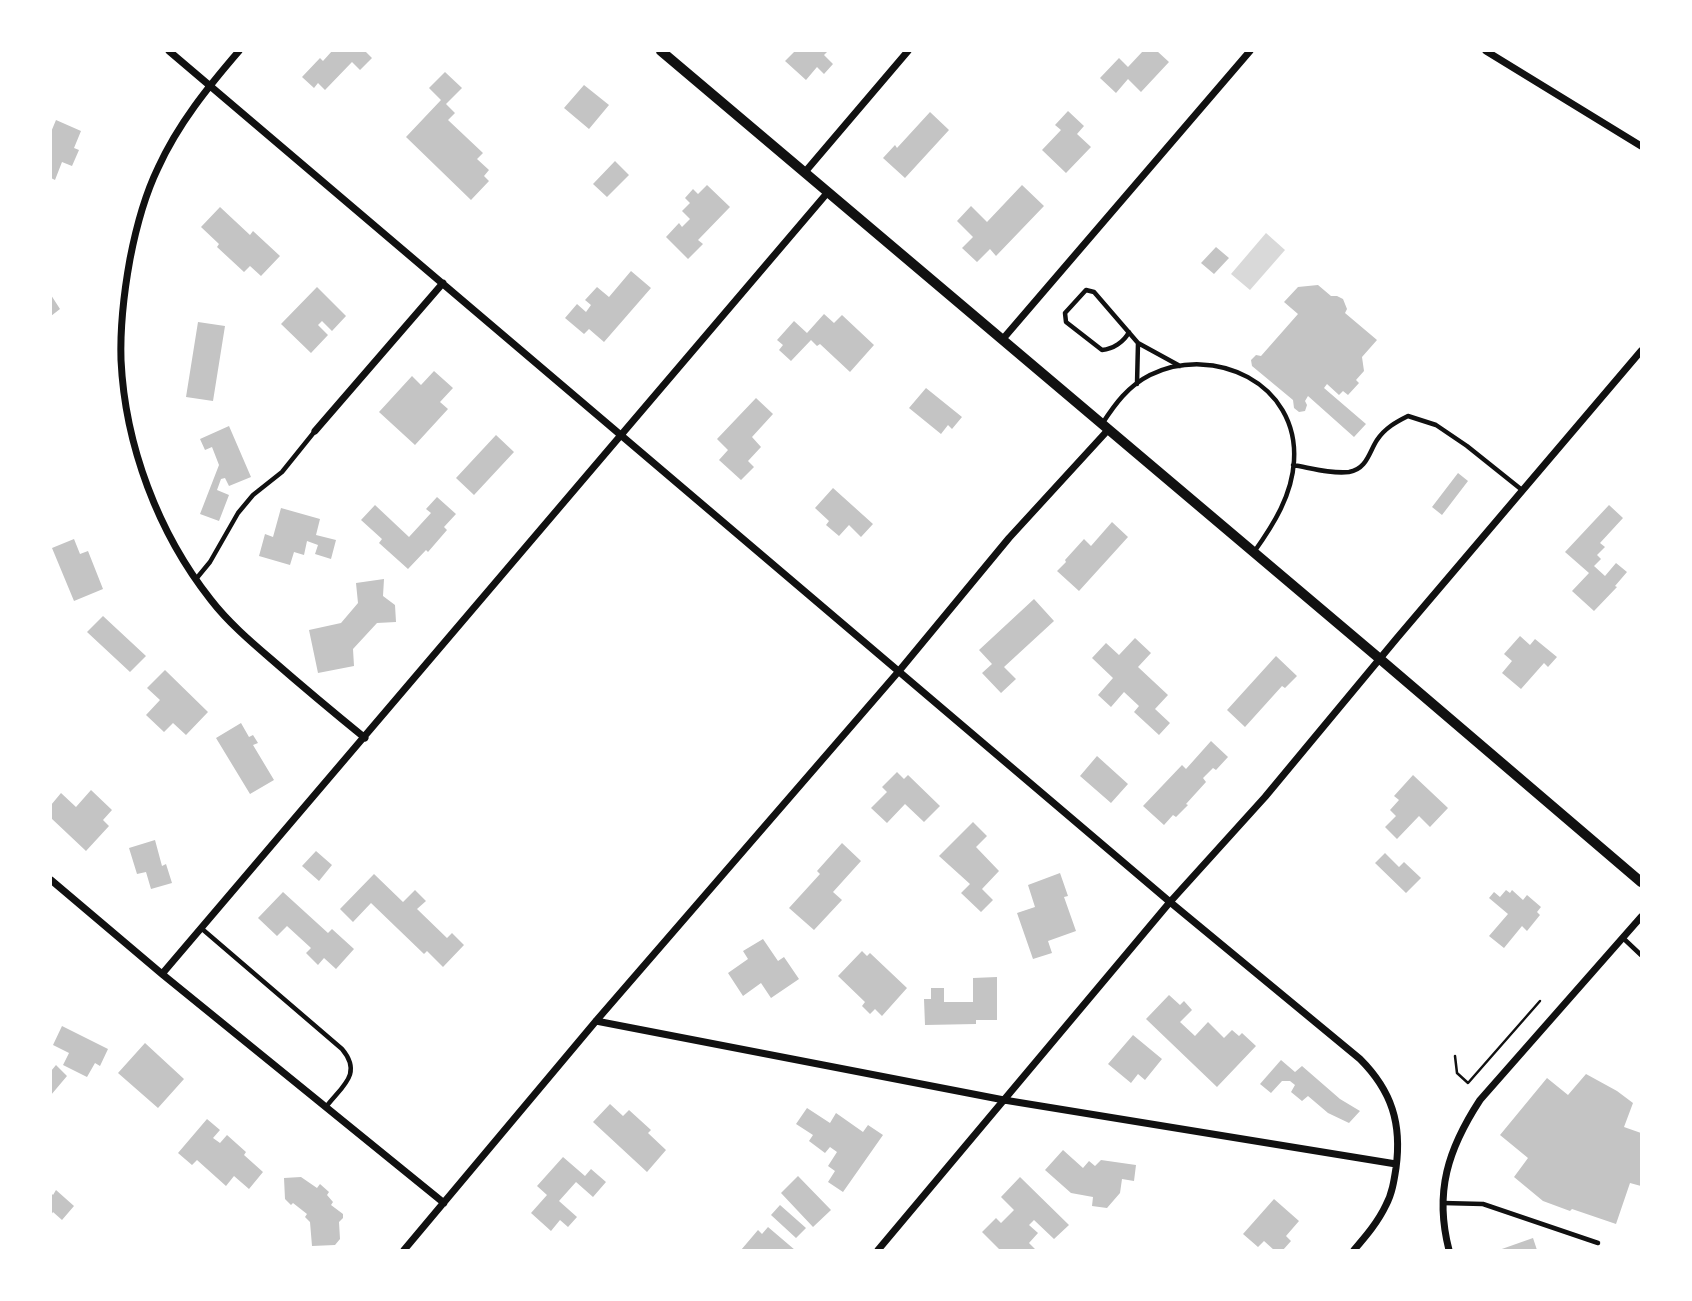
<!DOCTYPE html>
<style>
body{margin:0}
#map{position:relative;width:1692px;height:1301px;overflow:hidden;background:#fff;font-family:Jost,sans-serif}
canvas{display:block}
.frame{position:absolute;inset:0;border:52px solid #fff;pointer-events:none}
</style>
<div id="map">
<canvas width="1692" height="1301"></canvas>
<div class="frame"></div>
</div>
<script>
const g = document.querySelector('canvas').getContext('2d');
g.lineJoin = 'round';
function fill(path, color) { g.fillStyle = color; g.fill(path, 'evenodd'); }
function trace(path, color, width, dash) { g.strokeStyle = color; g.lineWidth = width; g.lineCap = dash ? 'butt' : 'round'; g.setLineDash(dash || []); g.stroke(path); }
const water = new Path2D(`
 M1266 233 1285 250 1250 290 1231 274Z`);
const building = new Path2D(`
 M332 51H365L372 58 360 70 352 62 325 90 318 83 314 88 302 77 320 58 323 61Z
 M795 51H828L824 55 833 64 824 74 817 67 806 80 785 61Z
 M1143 51H1157L1169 62 1141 92 1128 79 1116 93 1100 78 1119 58 1128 67Z
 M445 72 462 88 446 104 455 113 448 120 483 153 477 159 489 170 484 176 489 181 471 200 406 137 441 100 429 88Z
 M584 85 609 105 589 129 564 108Z
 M1068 111 1084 126 1077 134 1091 147 1066 173 1042 150 1061 130 1055 125Z
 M930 112 949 130 905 178 883 158 895 145 897 148Z
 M56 120 81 131 74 148 79 150 72 166 62 162 55 180 51 178V132Z
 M615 161 629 175 607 197 593 184Z
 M707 185 730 207 698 240 703 244 688 259 666 237 679 223 682 227 690 219 682 211 690 203 685 198 693 189 698 194Z
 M1022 185 1044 206 996 256 990 249 977 262 962 248 973 237 957 221 971 206 987 222Z
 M220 207 250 235 253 231 280 256 261 276 250 266 244 272 217 247 219 244 201 227Z
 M1216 247 1229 258 1214 274 1201 263Z
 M631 271 651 288 604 342 589 329 584 334 565 318 577 304 586 312 591 305 585 300 597 287 609 297Z
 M1318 285 1331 296H1337L1343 299 1347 309 1345 313 1377 340 1362 357 1364 371 1356 380 1359 383 1348 395 1343 391 1339 395 1327 384 1324 388 1366 424 1354 437 1308 396 1305 401 1307 405 1305 411 1299 412 1294 408 1293 400 1252 366 1251 360 1256 355 1261 356 1298 314 1284 302 1298 287Z
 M317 287 346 316 332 331 322 321 318 325 328 335 311 353 281 324Z
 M51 295 60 309 51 316Z
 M824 314 834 323 842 315 874 345 850 372 820 344 817 346 811 340 791 361 779 350 783 345 777 340 794 321 807 333Z
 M198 322 225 326 213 401 186 397Z
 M434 371 453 388 440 402 448 409 415 445 379 412 412 376 421 385Z
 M926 388 962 417 952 429 948 425 941 434 909 408Z
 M756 398 773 414 752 437 761 447 748 461 754 467 741 480 719 460 728 450 717 439Z
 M229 426 251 477 229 486 225 478 221 479 217 490 229 495 219 521 200 514 219 465 212 447 205 450 200 439Z
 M496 435 514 452 474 495 456 478Z
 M1458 473 1468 481 1442 515 1432 507Z
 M833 488 873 524 861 537 849 525 839 536 826 525 829 521 815 508Z
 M437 497 456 514 444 527 447 530 428 552 426 550 408 569 379 543 382 539 361 520 375 505 409 537 431 513 426 509Z
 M1609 505 1623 518 1600 543 1605 547 1597 555 1601 559 1594 566 1605 576 1616 563 1627 572 1615 586 1617 587 1594 611 1572 591 1589 573 1565 552Z
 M281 508 320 519 316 535 336 540 331 559 315 554 318 545 307 541 304 555 294 552 290 565 259 556 265 534 273 537Z
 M1112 522 1128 537 1079 591 1057 571 1066 562 1065 560 1084 539 1091 546Z
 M74 539 80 554 88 551 103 589 74 601 52 548Z
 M384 579 383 596 395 605 396 622 377 623 353 649 354 666 318 673 309 630 341 623 358 603 356 583Z
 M1034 599 1054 621 1004 667 1016 679 1001 693 982 673 992 664 979 650Z
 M103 616 146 656 130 672 87 632Z
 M1520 636 1530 645 1535 639 1557 657 1548 667 1544 663 1521 689 1502 673 1512 661 1504 654Z
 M1135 638 1151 653 1138 667 1168 695 1155 709 1170 723 1159 735 1134 712 1139 706 1124 692 1111 707 1098 695 1113 678 1092 658 1106 643 1119 655Z
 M1276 656 1297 676 1285 688 1282 686 1245 727 1227 710Z
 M165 670 208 712 186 735 173 723 164 732 146 715 160 700 147 688Z
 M241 723 249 737 253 735 258 743 253 745 274 780 250 794 216 738Z
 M1211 741 1228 757 1216 770 1213 768 1203 778 1206 782 1186 804 1188 805 1176 817 1173 815 1164 825 1143 806 1182 765 1186 769Z
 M1097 756 1128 784 1111 803 1080 776Z
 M897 772 904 779 908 775 940 806 924 822 905 804 887 823 871 808 887 792 882 787Z
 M1413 775 1448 808 1430 827 1419 816 1397 839 1385 827 1396 816 1390 810 1399 800 1394 796Z
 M91 790 112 810 103 820 109 826 86 851 51 818V805L61 793 76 807Z
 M973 822 987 836 976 847 999 871 982 889 993 900 981 912 961 893 970 884 939 856Z
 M155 840 162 866 166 864 172 883 151 889 146 872 137 874 129 848Z
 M842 843 861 861 833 892 842 900 814 930 789 908 820 874 817 871Z
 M316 851 332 865 319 881 302 866Z
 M1385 853 1399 867 1404 862 1421 878 1406 893 1375 863Z
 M1060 873 1068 896 1064 897 1076 931 1048 941 1052 953 1033 959 1017 913 1035 907 1028 885Z
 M374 874 403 902 415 890 426 901 417 909 447 938 452 933 464 945 443 967 427 951 424 954 371 903 353 922 340 909Z
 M1506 890 1510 893 1512 890 1523 900 1527 895 1541 907 1537 912 1540 915 1527 931 1522 926 1504 948 1489 936 1508 914 1489 898 1494 892 1500 897Z
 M283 892 328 933 332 929 354 949 336 969 324 958 318 965 306 953 311 948 287 926 277 936 258 918Z
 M763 939 778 961 784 957 799 979 771 998 761 983 743 996 728 973 748 959 743 951Z
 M862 951 867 956 870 953 907 988 882 1016 875 1009 870 1014 862 1006 865 1002 838 976Z
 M997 977V1020H976V1024L925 1025 924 999H931V988H944V1002H973V978Z
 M1169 995 1180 1005 1184 1001 1192 1010 1180 1022 1195 1036 1208 1022 1224 1038 1232 1030 1239 1036 1242 1033 1256 1046 1217 1087 1146 1019Z
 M62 1026 108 1049 100 1066 95 1063 87 1077 63 1065 69 1053 53 1045Z
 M1133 1035 1162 1059 1145 1080 1138 1074 1131 1083 1108 1064Z
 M145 1043 184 1079 158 1108 118 1073Z
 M1281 1060 1295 1072 1302 1066 1340 1099 1360 1111 1349 1123 1328 1113 1308 1096 1302 1101 1291 1092 1295 1085 1290 1081H1282L1271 1093 1260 1084Z
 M56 1065 67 1076 51 1095V1071Z
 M1586 1074 1617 1091 1633 1103 1624 1127 1641 1133V1186L1630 1183 1616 1224 1572 1209 1570 1211 1543 1201 1514 1177 1528 1158 1500 1135 1547 1078 1568 1095Z
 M610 1104 623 1116 629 1110 651 1130 648 1133 666 1150 647 1172 593 1122Z
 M807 1108 830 1123 836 1113 863 1132 868 1125 883 1135 843 1192 828 1182 835 1171 828 1166 837 1152 830 1147 825 1153 809 1141 813 1135 796 1124Z
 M207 1119 220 1130 213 1138 220 1143 227 1135 246 1152 244 1155 263 1172 249 1189 234 1176 226 1186 197 1160 192 1165 178 1153Z
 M1063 1150 1083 1168 1089 1161 1095 1166 1101 1160 1136 1165 1134 1181 1122 1179 1120 1193 1107 1208 1092 1206 1093 1197 1071 1193 1045 1170Z
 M563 1157 585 1176 591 1169 606 1182 593 1197 576 1182 559 1201 577 1217 568 1227 560 1220 551 1231 531 1213 547 1195 537 1186Z
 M798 1176 831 1210 813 1227 781 1193Z
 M301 1177 317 1188 320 1184 329 1192 327 1195 333 1202 331 1205 343 1214V1218L339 1222 340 1239 335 1245 312 1246 310 1222 305 1217 307 1214 293 1203 291 1205 285 1199 284 1178Z
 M1020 1177 1069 1225 1054 1239 1034 1220 1029 1225 1038 1233 1029 1243 1036 1250H1000L982 1232 996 1218 1001 1223 1014 1210 1001 1197Z
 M56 1190 74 1206 62 1220 53 1212 51 1215V1193L53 1195Z
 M1274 1199 1299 1221 1286 1236 1291 1241 1283 1250H1274L1264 1241 1258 1247 1243 1234Z
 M780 1205 806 1228 796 1238 771 1215Z
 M768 1227 795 1250H741L758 1230 762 1234Z
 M1533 1238 1537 1250H1499Z`);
const path = new Path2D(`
 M1455 1056 1457 1073 1468 1083 1540 1001`);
const service = new Path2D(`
 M1129 332C1124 342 1113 349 1102 350L1066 322 1065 313 1086 290 1094 292 1138 343 1180 366
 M1137 384 1138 343
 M1102 424C1115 404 1128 386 1150 375 1214 344 1299 383 1294 461 1292 495 1274 524 1254 552
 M1293 465C1311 468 1331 474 1349 472 1367 469 1369 452 1377 440 1385 428 1396 422 1408 416L1436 425 1467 446 1522 490
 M196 579 210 562 238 513 253 495 282 472 315 431
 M201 928 342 1049C363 1074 342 1086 326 1107
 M1623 938 1641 955
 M1443 1203 1483 1204 1598 1243`);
const minor = new Path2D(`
 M169 51 1170 902 1360 1059C1392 1091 1402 1124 1396 1168 1394 1181 1392 1194 1386 1205 1378 1222 1366 1236 1354 1250
 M239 51C208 87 178 124 158 168 144 197 136 228 130 259 124 292 120 327 121 360 125 445 158 533 211 600 228 622 250 641 271 659 302 686 333 712 365 738
 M1486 51 1641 146
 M805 172 908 51
 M1002 340 1250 51
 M315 431 443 283
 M51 880 162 974 444 1203
 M162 974 828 192
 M596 1021 1004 1100 1396 1164
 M404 1250 596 1021 899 671 1009 538 1108 430
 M878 1250 1170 902 1265 797 1397 638 1641 351
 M1449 1250C1434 1192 1448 1149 1480 1100L1641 917`);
const secondary = new Path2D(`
 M661 51 1380 659 1641 882`);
fill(water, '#d9d9d9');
fill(building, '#c4c4c4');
trace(path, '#111', 2.5);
trace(service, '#111', 4.5);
trace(minor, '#111', 7);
trace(secondary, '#111', 10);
</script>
